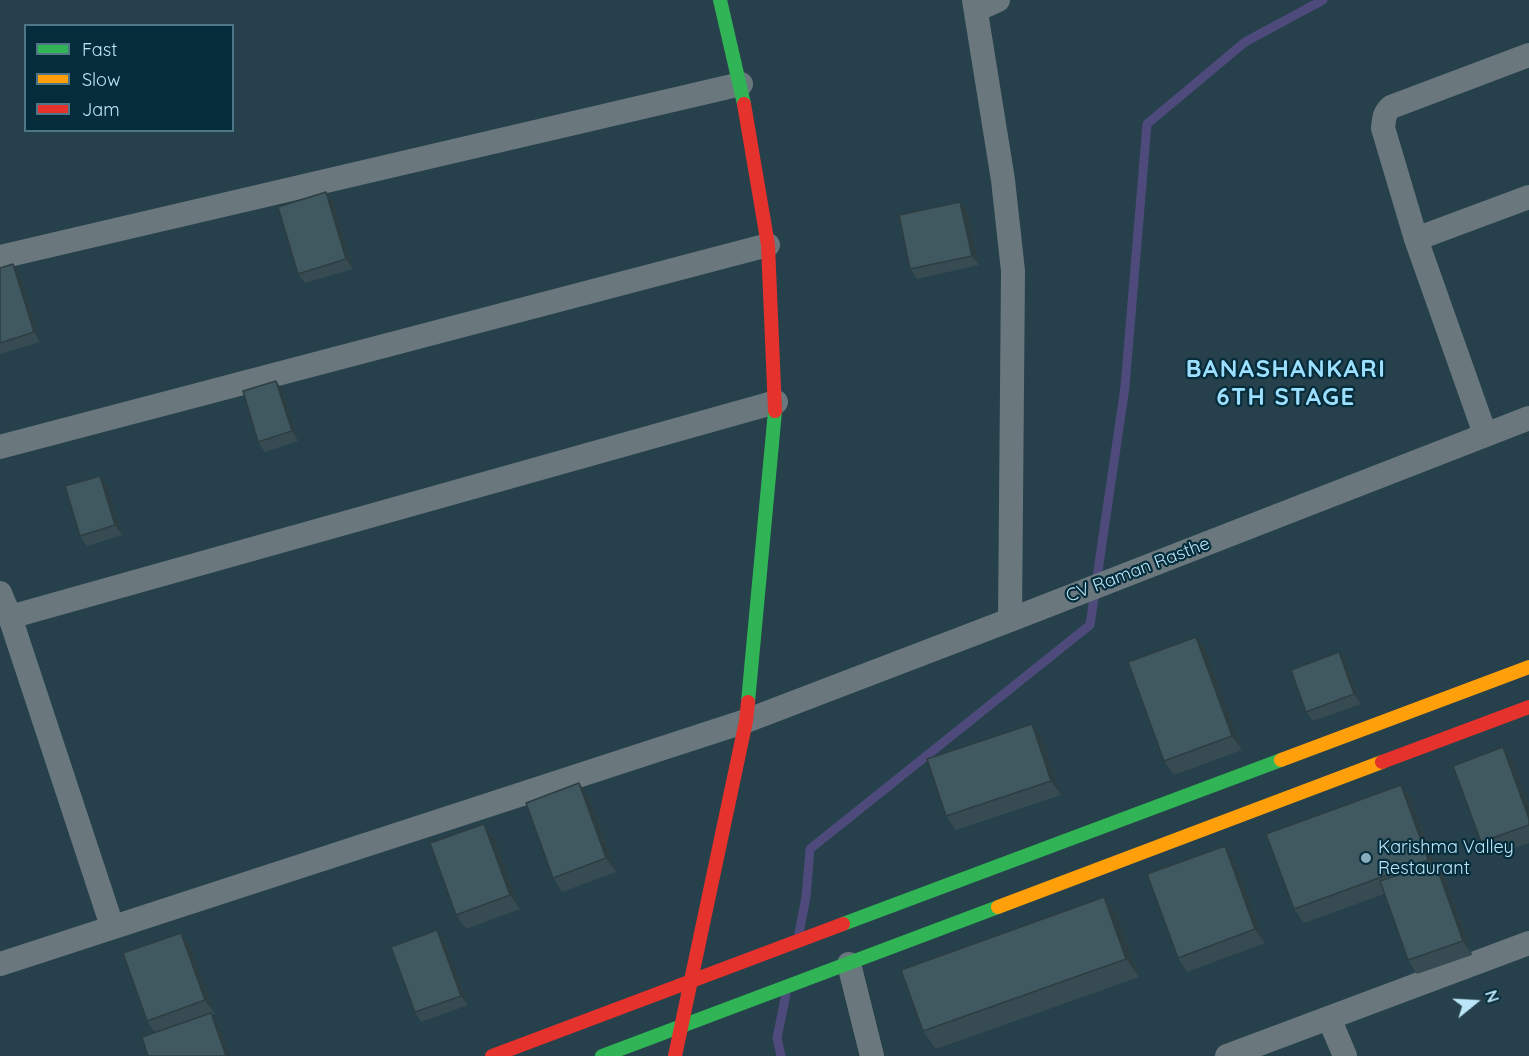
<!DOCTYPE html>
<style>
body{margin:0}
#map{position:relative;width:1529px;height:1056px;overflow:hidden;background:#26414b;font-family:Quicksand,sans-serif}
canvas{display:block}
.legend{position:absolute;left:24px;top:24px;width:210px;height:108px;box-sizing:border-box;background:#042c3b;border:2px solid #4e7687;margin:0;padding:8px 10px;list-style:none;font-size:18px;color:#bce5f8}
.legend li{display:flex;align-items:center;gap:12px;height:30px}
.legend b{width:30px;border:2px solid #4e7687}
.north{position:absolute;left:1445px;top:972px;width:60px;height:60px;-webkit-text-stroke:4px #042c3b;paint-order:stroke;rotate:72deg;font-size:16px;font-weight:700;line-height:24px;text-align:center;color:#bce5f8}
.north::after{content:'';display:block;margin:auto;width:21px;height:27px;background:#bce5f8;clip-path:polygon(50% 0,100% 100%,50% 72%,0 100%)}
</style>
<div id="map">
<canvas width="1529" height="1056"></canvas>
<ul class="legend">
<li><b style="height:8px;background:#30b455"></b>Fast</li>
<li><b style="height:8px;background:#ff9f0a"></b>Slow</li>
<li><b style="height:8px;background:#e5322d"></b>Jam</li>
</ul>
<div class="north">N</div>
</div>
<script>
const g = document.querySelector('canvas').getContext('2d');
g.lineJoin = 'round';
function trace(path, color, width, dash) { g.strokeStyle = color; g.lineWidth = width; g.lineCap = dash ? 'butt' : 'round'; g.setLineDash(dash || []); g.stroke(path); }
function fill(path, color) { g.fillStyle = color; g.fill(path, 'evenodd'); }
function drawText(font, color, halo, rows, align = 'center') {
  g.font = font + ' Quicksand,sans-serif'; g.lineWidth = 4.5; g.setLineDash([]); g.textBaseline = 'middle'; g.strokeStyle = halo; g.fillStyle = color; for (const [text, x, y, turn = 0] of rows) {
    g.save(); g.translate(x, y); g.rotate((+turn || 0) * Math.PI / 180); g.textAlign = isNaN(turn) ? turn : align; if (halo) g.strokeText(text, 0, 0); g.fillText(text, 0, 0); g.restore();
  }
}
const stream = new Path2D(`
 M799 933 806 897 810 849 1090 625 1125 387 1147 124 1245 42 1323 0
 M781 1056 777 1038 786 994`);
const street = new Path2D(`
 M974 0 1003 180 1013 271 1010 620
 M976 10 998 0
 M1416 239 1529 197
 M0 257 741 84
 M1485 434 1416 239 1383 128C1384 119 1384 113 1391 107L1529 55
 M0 447 768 245
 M0 593 10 617 112 926
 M10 617 776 402
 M0 964 746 721 1010 620 1529 418
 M849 964 872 1056
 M1329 1018 1345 1056
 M1227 1056 1529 943`);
const fast = new Path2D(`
 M720 0 744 104
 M748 702 775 411
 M843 924 1281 760
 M602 1056 998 907`);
const slow = new Path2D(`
 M1281 760 1529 667
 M998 907 1382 762`);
const jam = new Path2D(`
 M744 104 768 245 775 411
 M1382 762 1529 707
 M492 1056 843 924
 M675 1056 746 721 748 702`);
const wall = new Path2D(`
 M326 192 333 202 353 269 305 283 298 274Z
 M960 202 967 211 979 265 917 279 910 269Z
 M0 268 20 274 40 342 0 354Z
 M283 391 298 441 265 452 258 442Z
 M107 486 122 535 87 546 80 536Z
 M1196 637 1206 651 1242 750 1174 775 1164 761Z
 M1346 662 1361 704 1313 721 1306 712Z
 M1042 738 1061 795 956 830 946 816Z
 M1513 761 1529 806V843L1491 856 1481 842Z
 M1401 785 1411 799 1434 863 1445 876 1472 955 1417 974 1408 960 1384 894 1304 923 1294 909Z
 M589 797 616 872 562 892 553 878Z
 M484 824 494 838 520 909 466 929 456 915Z
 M1234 860 1265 943 1187 972 1178 958Z
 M1104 897 1117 915 1139 977 936 1049 923 1031Z
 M437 930 444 940 468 1005 421 1022 415 1012Z
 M190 947 215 1014 212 1015 218 1023 230 1056H148L155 1033 147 1021Z`);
const shadedWall = new Path2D(`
 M326 192 333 202 353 269 346 259Z
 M960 202 967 211 979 265 972 256Z
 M13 264 20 274 40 342 34 332Z
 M276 381 283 391 298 441 292 431Z
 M100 476 107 486 122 535 115 525Z
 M1196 637 1206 651 1242 750 1232 736Z
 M1339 652 1346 662 1361 704 1354 694Z
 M1032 724 1042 738 1061 795 1051 781Z
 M1503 747 1513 761 1529 806V819Z
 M579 783 589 797 616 872 606 858Z
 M1401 785 1411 799 1438 874 1428 860Z
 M484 824 494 838 520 909 510 895Z
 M1225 846 1234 860 1265 943 1255 929Z
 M1435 862 1445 876 1472 955 1463 941Z
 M1104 897 1117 915 1139 977 1126 959Z
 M437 930 444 940 468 1005 461 996Z
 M181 933 190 947 215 1014 205 1000Z
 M211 1013 218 1023 230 1056H226Z`);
const building = new Path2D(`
 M326 192 346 259 298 274 278 207Z
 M960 202 972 256 910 269 899 215Z
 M13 264 34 332 0 343V268Z
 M276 381 292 431 258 442 243 391Z
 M100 476 115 525 80 536 65 486Z
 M1196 637 1232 736 1164 761 1128 662Z
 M1339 652 1354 694 1306 712 1291 670Z
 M1032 724 1051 781 946 816 927 759Z
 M1503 747 1529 819V825L1481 842 1453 766Z
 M579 783 606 858 553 878 526 803Z
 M1401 785 1428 860 1294 909 1266 834Z
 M484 824 510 895 456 915 430 843Z
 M1225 846 1255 929 1178 958 1147 874Z
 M1435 862 1463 941 1408 960 1380 881Z
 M1104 897 1126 959 923 1031 901 970Z
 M437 930 461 996 415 1012 391 947Z
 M181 933 205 1000 147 1021 123 953Z
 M211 1013 226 1056H148L142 1037Z`);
const markers = [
 [1366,858,6,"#88acbb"]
];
const streetNames = [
 ["CV Raman Rasthe",1138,570,-21]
];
const poiNames = [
 ["Karishma Valley",1378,848],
 ["Restaurant",1378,869]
];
const districtNames = [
 ["BANASHANKARI",1286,370],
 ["6TH STAGE",1286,398]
];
trace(stream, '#4e4a7c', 9);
trace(street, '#6a787e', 24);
trace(fast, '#30b455', 14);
trace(slow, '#ff9f0a', 14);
trace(jam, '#e5322d', 14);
fill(wall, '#374c52');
fill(shadedWall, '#2d3e42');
fill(building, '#40585f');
trace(building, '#2d3e42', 1.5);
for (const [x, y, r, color] of markers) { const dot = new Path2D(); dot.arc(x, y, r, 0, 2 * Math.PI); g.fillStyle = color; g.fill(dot); trace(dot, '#042c3b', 2); }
drawText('18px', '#bce5f8', '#042c3b', streetNames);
drawText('18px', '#bce5f8', '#042c3b', poiNames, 'left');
g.letterSpacing = '1.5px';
drawText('bold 24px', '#9cdffe', '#042c3b', districtNames);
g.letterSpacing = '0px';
</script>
